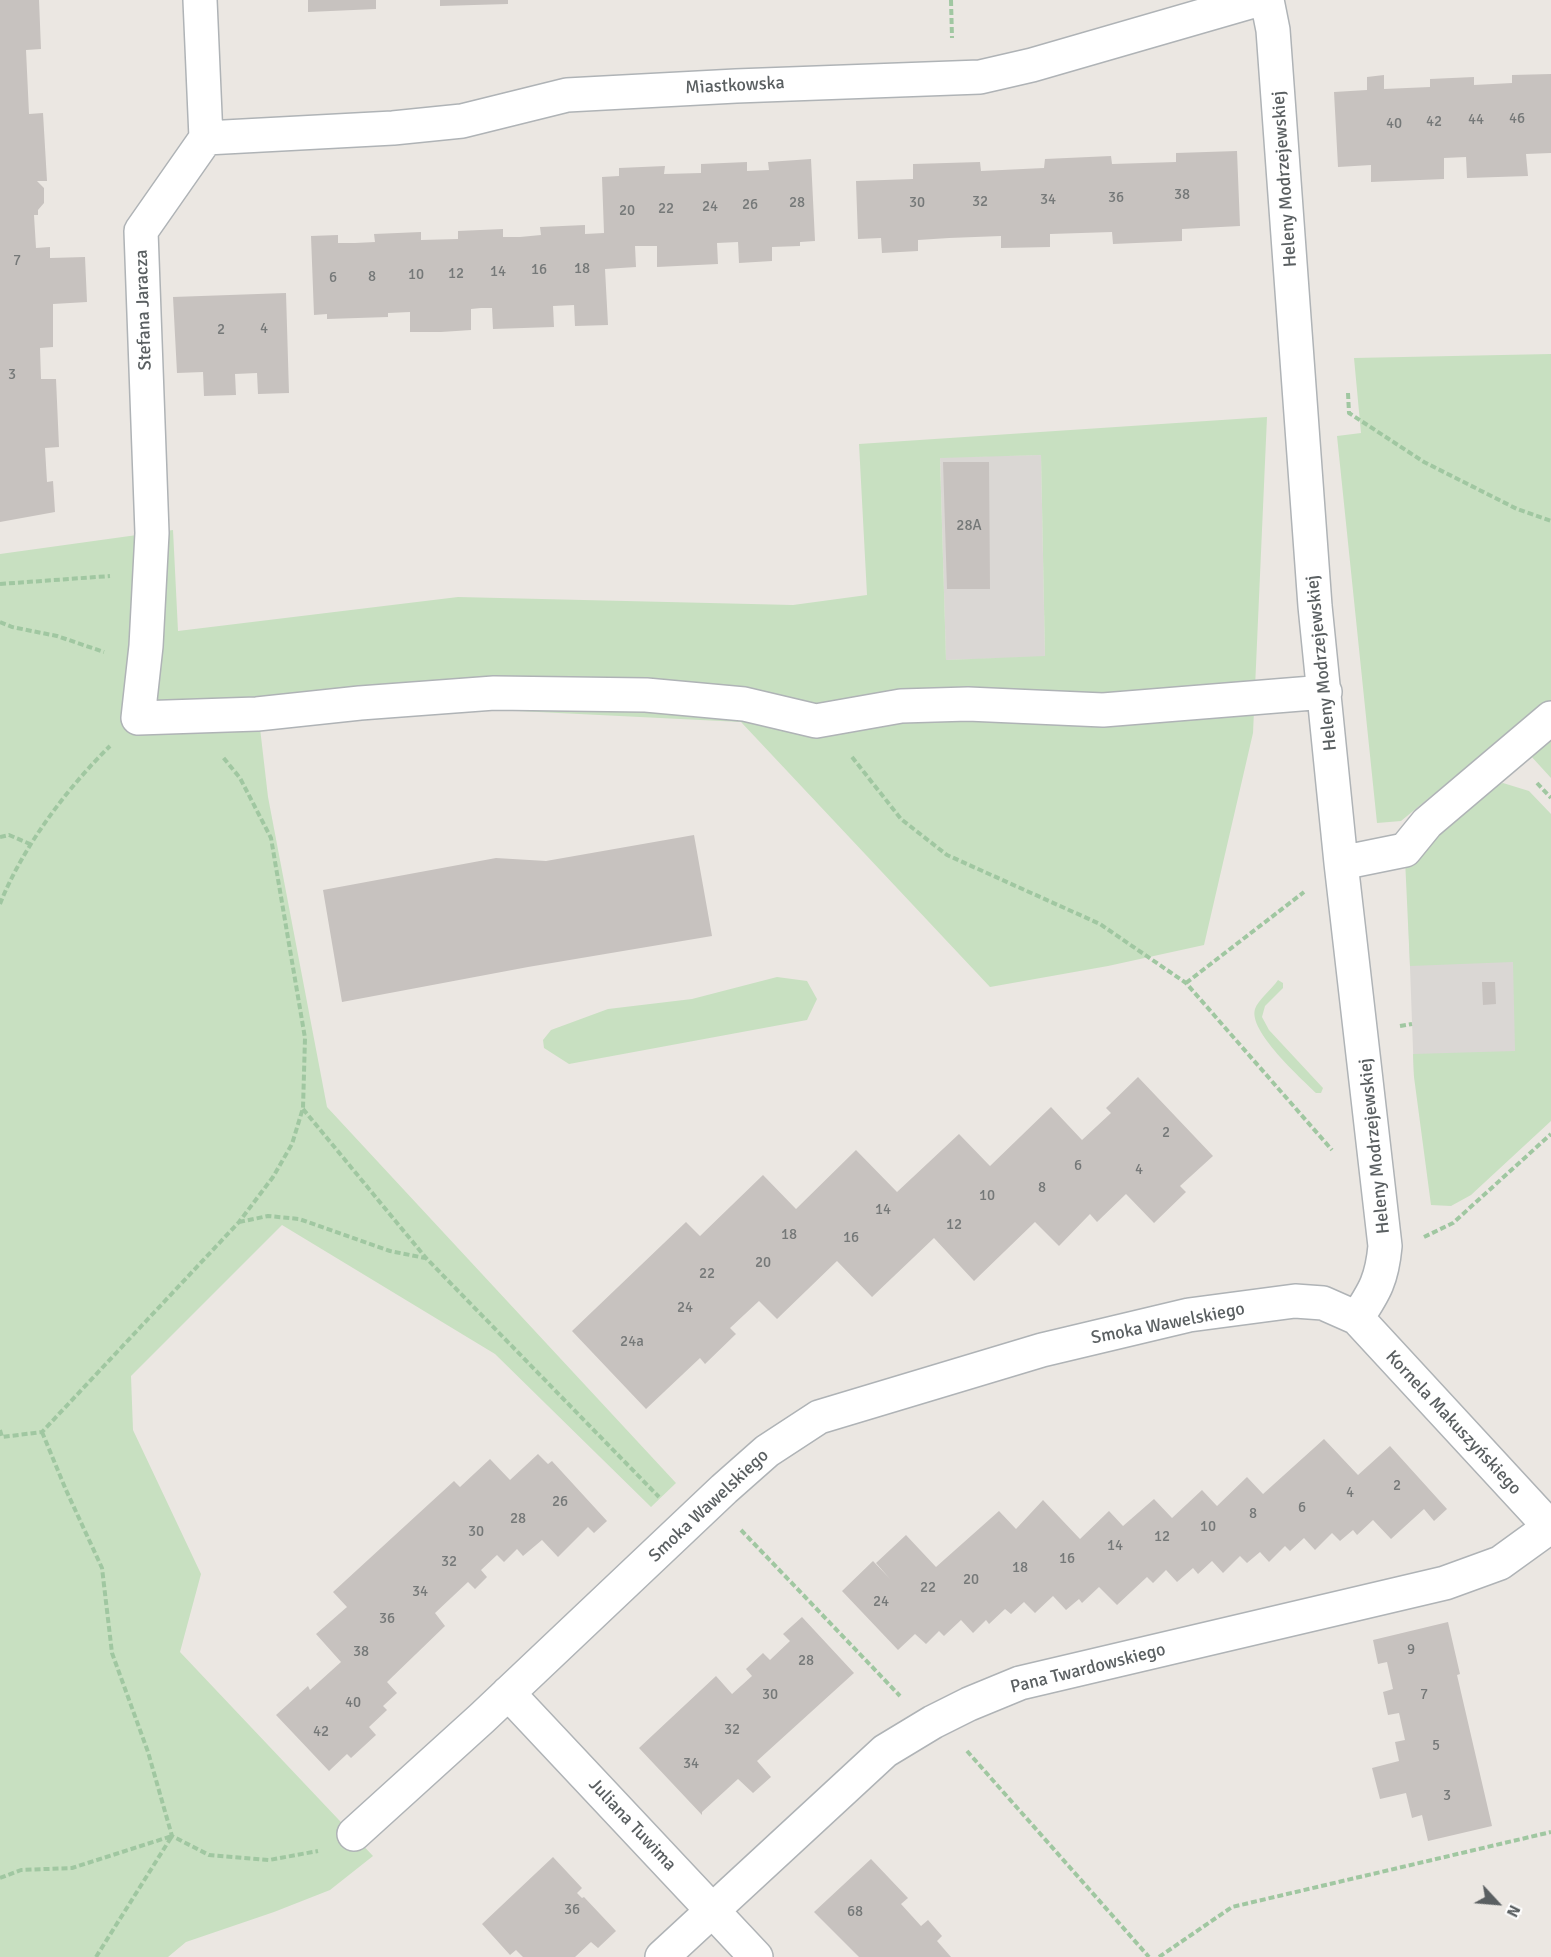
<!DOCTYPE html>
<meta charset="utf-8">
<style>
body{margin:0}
#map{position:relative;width:1551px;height:1957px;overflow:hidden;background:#ebe7e2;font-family:Signika,sans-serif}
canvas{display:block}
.north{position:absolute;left:1467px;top:1873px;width:60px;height:60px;-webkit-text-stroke:4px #fff;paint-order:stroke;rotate:116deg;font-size:16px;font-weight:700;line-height:24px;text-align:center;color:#5a5f61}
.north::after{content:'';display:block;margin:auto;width:21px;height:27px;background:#5a5f61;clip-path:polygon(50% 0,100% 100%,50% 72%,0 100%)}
</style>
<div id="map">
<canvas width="1551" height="1957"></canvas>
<div class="north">N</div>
</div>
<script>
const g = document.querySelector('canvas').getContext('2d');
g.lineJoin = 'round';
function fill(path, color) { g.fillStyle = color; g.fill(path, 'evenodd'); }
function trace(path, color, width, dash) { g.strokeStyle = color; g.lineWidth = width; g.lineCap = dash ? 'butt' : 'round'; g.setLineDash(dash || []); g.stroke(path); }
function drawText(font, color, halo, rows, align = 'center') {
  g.font = font + ' Signika,sans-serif'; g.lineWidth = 4.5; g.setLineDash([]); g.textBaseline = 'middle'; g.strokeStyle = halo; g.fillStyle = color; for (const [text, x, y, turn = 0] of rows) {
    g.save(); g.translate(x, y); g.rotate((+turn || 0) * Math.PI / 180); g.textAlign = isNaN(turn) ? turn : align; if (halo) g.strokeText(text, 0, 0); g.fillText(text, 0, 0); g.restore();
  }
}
const industrial = new Path2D(`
 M1041 455 1045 657 946 660 940 457Z
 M1551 907V1071L1414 1077 1408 912Z`);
const green = new Path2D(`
 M1551 354V778L1509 732 1401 821 1377 823 1337 436 1361 433 1354 358Z
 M1267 417 1253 733 1204 945 1108 966 990 987 741 722 498 710 260 728 268 797 327 1107 676 1483 651 1507 495 1354 282 1225 131 1376 133 1430 201 1574 180 1652 373 1856 330 1890 274 1912 186 1942 168 1957H0V554L173 530 178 631 458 597 793 605 867 595 859 444ZM1041 455 1045 656 946 660 940 458Z
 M1503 783 1529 791 1551 814V1121L1471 1195 1451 1206 1431 1205 1414 1077 1413 1054 1515 1051 1513 962 1410 966 1405 859 1489 788Z
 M777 977 807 981 817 999 807 1020 569 1064 544 1048 543 1040 551 1030 608 1009 692 999Z
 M1278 980 1283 983V988L1265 1006 1262 1017 1269 1030 1323 1088 1321 1093H1316C1301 1078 1248 1031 1255 1009 1258 1000 1272 989 1278 980Z`);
const building = new Path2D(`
 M0 0H39L41 49 26 50 29 114 43 113 47 181H37L44 188V203L38 210V215H34L36 248 50 247V258L85 257 87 302 53 304V347L40 348 41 379H56L59 447 45 448 47 482 53 481 55 512 0 522Z
 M308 0H376V9L308 12Z
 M440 0H508V4L440 6Z
 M1551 74V153L1526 154 1528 176 1467 178 1466 157 1444 158V179L1371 182V165L1338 167 1334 92 1367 90V77L1384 75V89L1430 87V79L1474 77V85L1512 83V75Z
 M1237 151 1240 226 1182 229V241L1113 244 1112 232 1050 234V247L1001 248V236L949 238 918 240V251L882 253 881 238 858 239 856 181 913 179V164L980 162 981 171 1044 168 1045 159 1111 156 1112 164 1176 162V153Z
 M811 159 815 241 800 242V246L772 247V261L739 263 738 242 717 243 718 264 657 267V246H635L636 267 605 269 608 325 575 326 574 305 553 306 554 327 493 329 492 308H481L471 309V330L441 332H410V312L388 313V317L327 319V314L314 315 311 236 338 235V243H355L375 242 374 234 421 232V240L458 239V231L503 229V237H520L541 235 540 227 585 225V234L604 233 602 177 619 176V168L665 166 664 174 701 173V164L747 162V171L769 170 768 162Z
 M286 293 289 393 258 394 257 373 235 374 236 395 204 396 203 372 177 373 173 297Z
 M943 462H989L990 589H947Z
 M694 835 712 936 528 967 342 1002 323 890 496 858 546 861Z
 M1482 982H1495L1496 1004 1483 1005Z
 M1138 1077 1213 1156 1180 1186 1186 1192 1154 1223 1126 1194 1097 1222 1090 1214 1059 1246 1035 1222 974 1281 934 1238 872 1297 837 1261 777 1319 759 1301 730 1328 736 1334 705 1364 700 1358 646 1409 572 1331 686 1222 700 1236 763 1175 796 1209 856 1150 897 1192 959 1134 990 1166 1051 1107 1082 1140 1111 1113 1106 1108Z
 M1324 1439 1358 1475 1390 1446 1447 1509 1434 1521 1424 1509 1391 1539 1373 1520 1357 1535 1353 1530 1340 1541 1332 1533 1315 1550 1304 1538 1290 1551 1285 1546 1269 1562 1260 1552 1247 1563 1240 1556 1223 1573 1212 1561 1198 1574 1193 1568 1177 1582 1166 1570 1153 1583 1147 1577 1117 1605 1099 1587 1082 1603 1079 1599 1066 1610 1053 1596 1035 1613 1024 1602 1011 1614 1005 1609 989 1624 986 1620 973 1633 961 1620 944 1636 939 1631 926 1644 915 1634 898 1650 842 1591 873 1561 890 1579 876 1563 906 1535 936 1567 999 1511 1016 1529 1043 1500 1080 1539 1109 1511 1123 1526 1154 1499 1172 1518 1202 1490 1217 1506 1247 1477 1263 1494Z
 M538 1454 548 1464 552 1461 607 1521 594 1533 588 1527 558 1557 542 1540 523 1556 517 1549 504 1562 497 1555 481 1570 487 1577 475 1589 468 1582 435 1613 445 1626 387 1682 397 1693 383 1706 387 1710 369 1727 376 1735 351 1758 347 1754 329 1771 276 1715 308 1686 310 1690 341 1662 316 1634 347 1607 333 1592 454 1481 460 1487 490 1459 510 1480Z
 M802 1617 854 1673 757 1761 771 1777 753 1793 738 1779 702 1812V1815L639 1748 716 1676 732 1694 752 1676 746 1669 763 1653 770 1660 790 1641 783 1634Z
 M1448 1622 1460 1674 1457 1675 1492 1826 1428 1841 1422 1815 1412 1818 1406 1793 1380 1799 1372 1768 1399 1761 1395 1742 1405 1740 1399 1713 1388 1715 1383 1692 1393 1689 1387 1662 1378 1664 1373 1640Z
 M553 1857 582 1888 577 1893 582 1898 584 1897 616 1931 598 1948 591 1942 575 1957H523L516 1950 510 1955 482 1924Z
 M871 1859 908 1898 901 1904 921 1926 928 1920 942 1936 937 1941 951 1957H859L814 1912Z`);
const path = new Path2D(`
 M951 0 952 38
 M1348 393 1349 413 1424 462 1517 509 1551 521
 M0 584 110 576
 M0 622 12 627 57 636 104 652
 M852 757 901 819 947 855 1100 924 1186 983 1332 1150
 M1537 783 1551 798
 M0 837 9 835 30 844
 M0 904C22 848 67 788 110 746
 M1186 983 1304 892
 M1400 1026 1412 1024
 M303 1109 426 1258 659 1497
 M239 1222 268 1216 299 1219 390 1251 425 1258
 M1424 1237 1453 1223 1551 1134
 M0 1430 2 1437 42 1432 239 1222 273 1177 292 1144 303 1108 305 1038 271 838 240 778 222 756
 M42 1432 66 1490 102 1568 112 1653 148 1752 172 1836 209 1855 269 1860 318 1851
 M741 1530 900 1696
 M967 1751 1149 1957
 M0 1878 21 1870 72 1868 172 1836
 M96 1957 172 1836
 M1159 1957 1232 1907 1551 1832`);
const minor = new Path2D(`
 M200 0 206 138 141 231 152 533 146 646 138 718 257 714 360 703 494 693 646 695 744 704 816 721 901 706 968 704 1103 710 1325 692
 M1267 0 1273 30 1315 606 1341 863 1385 1246C1382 1279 1375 1291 1357 1318
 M206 138 393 128 462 121 567 95 736 86 980 77 1032 65 1257 0
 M1341 863 1405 850 1427 823 1551 718
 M508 1693 756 1957
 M354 1834 482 1718 724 1489 767 1451 819 1417 1042 1350 1189 1315 1295 1301 1323 1303 1357 1318 1551 1528
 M662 1957 885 1751 933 1722 969 1704 1020 1683 1445 1583 1500 1563 1551 1526`);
const numberNames = [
 ["46",1517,119],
 ["44",1476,120],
 ["42",1434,122],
 ["40",1394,124],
 ["38",1182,195],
 ["36",1116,198],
 ["34",1048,200],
 ["32",980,202],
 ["28",797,203],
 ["30",917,203],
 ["26",750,205],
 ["24",710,207],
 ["22",666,209],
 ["20",627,211],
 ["7",17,261],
 ["18",582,269],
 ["16",539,270],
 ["14",498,272],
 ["12",456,274],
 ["10",416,275],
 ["8",372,277],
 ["6",333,278],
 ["4",264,329],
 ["2",221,330],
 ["3",12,375],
 ["28A",969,526],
 ["2",1166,1133],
 ["6",1078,1166],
 ["4",1139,1170],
 ["8",1042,1188],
 ["10",987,1196],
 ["14",883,1210],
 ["12",954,1225],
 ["18",789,1235],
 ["16",851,1238],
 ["20",763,1263],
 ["22",707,1274],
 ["24",685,1308],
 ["24a",632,1342],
 ["2",1397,1486],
 ["4",1350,1493],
 ["26",560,1502],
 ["6",1302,1508],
 ["8",1253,1514],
 ["28",518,1519],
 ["10",1208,1527],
 ["30",476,1532],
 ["12",1162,1537],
 ["14",1115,1546],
 ["16",1067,1559],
 ["32",449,1562],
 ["18",1020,1568],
 ["20",971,1580],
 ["22",928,1588],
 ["34",420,1592],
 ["24",881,1602],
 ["36",387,1619],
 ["9",1411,1650],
 ["38",361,1652],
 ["28",806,1661],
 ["30",770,1695],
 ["7",1424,1695],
 ["40",353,1703],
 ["32",732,1730],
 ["42",321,1732],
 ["5",1436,1746],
 ["34",691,1764],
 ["3",1447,1796],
 ["36",572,1910],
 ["68",855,1912]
];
const streetNames = [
 ["Miastkowska",735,86,-3],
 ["Heleny Modrzejewskiej",1285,179,-94],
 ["Stefana Jaracza",144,310,-92],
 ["Heleny Modrzejewskiej",1322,663,-96],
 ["Heleny Modrzejewskiej",1375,1146,-96],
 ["Smoka Wawelskiego",1168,1324,-11],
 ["Kornela Makuszyńskiego",1453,1423,47],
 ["Smoka Wawelskiego",709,1506,-43],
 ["Pana Twardowskiego",1088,1669,-14],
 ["Juliana Tuwima",632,1825,47]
];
fill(industrial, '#dad7d4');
fill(green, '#c8e0c1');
fill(building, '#c7c2bf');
trace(minor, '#afb3b6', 36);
trace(path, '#a0c7a1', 4, [6, 3]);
trace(minor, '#fff', 33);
drawText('15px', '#757878', null, numberNames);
drawText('18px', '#5a5f61', '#fff', streetNames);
</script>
